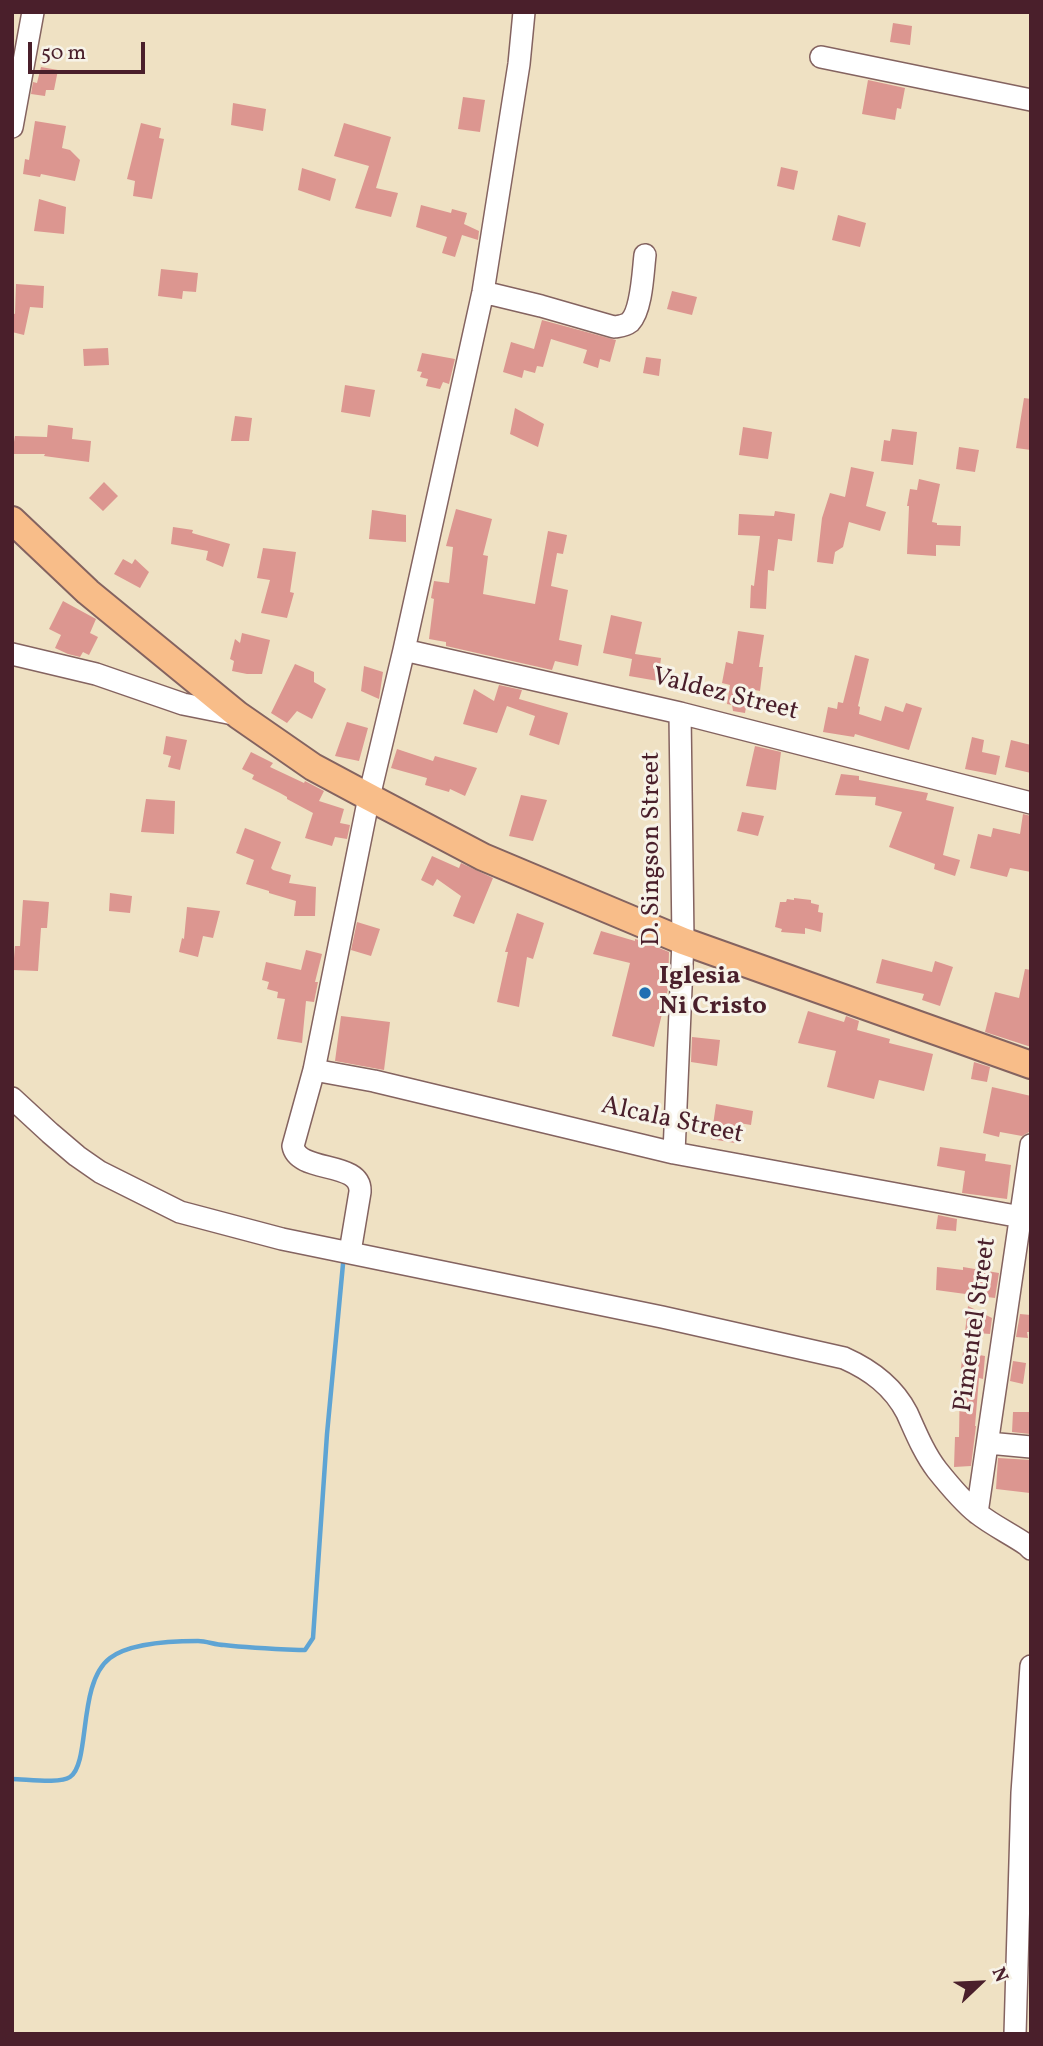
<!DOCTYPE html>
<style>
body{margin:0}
#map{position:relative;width:1043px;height:2046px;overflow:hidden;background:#efe1c3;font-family:Vollkorn,serif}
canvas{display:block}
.frame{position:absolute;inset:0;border:14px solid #4a1f2b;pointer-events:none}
.north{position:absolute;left:945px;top:1948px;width:70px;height:70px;-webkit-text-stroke:5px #f7f3e8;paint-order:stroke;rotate:67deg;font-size:19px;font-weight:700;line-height:28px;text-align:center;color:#4a1f2b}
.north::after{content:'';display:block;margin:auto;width:24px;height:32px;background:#4a1f2b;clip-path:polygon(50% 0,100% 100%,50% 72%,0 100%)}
.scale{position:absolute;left:28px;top:42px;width:117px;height:32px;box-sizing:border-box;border:4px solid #4a1f2b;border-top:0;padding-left:9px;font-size:21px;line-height:24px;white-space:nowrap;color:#4a1f2b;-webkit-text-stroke:5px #f7f3e8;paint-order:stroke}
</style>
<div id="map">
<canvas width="1043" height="2046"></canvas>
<div class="frame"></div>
<div class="north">N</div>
<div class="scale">50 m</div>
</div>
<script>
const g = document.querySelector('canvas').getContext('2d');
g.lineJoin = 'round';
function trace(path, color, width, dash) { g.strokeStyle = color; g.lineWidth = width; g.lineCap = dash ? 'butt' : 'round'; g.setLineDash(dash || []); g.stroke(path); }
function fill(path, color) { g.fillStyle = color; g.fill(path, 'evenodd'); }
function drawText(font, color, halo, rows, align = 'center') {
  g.font = font + ' Vollkorn,serif'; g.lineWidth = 6; g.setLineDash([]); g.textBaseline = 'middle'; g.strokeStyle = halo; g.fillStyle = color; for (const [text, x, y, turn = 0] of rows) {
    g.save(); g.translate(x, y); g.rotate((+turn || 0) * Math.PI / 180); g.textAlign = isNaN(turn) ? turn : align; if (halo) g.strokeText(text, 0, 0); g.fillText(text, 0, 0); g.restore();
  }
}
const stream = new Path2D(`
 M12 1779C26 1779 60 1784 70 1777 91 1763 77 1683 110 1658 130 1643 173 1641 198 1641 207 1641 215 1645 224 1645 249 1648 274 1649 299 1650H305L313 1638 327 1434 343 1264`);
const building = new Path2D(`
 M893 23 912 26 910 45 890 42Z
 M41 67 58 70 54 90H46L45 96 31 94 33 82 37 83Z
 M868 80 905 88 901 109 897 108 895 120 862 114Z
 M463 97 485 100 480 132 458 129Z
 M233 103 266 109 263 131 231 125Z
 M35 121 66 126 62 148 70 150 80 160 75 181 41 174 40 177 23 174 25 159 29 160Z
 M141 123 161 128 159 138 164 139 152 199 133 196 135 181 127 179Z
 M344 123 391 137 376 188 398 193 391 217 355 208 369 166 334 156Z
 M781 167 798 171 794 190 777 186Z
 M302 168 336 179 330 201 298 190Z
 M39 199 66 207 64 234 34 231Z
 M421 205 451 213 452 209 467 213 464 224 479 231 478 240 462 235 455 257 442 253 447 237 416 227Z
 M838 215 866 223 860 247 832 240Z
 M161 269 198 273 196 292 183 291 182 299 158 296Z
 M16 284 44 286 43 308 30 307 24 335 12 332V313L15 314Z
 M672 291 697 297 692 315 667 309Z
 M542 320 616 340 610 362 600 359 598 368 583 363 587 350 551 339 543 367 537 366 535 373 524 370 522 378 503 372 511 342 534 349Z
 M108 348 109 365 84 366 83 349Z
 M422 353 455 359 449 384 443 382 440 389 426 386 428 379 420 377 422 372 417 371Z
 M646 357 661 359 659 376 643 373Z
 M345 385 375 390 370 417 341 412Z
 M1024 398 1031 399V450L1016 448Z
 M515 408 544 424 538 447 510 434Z
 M235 416 252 418 249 441H231Z
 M48 425 73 428 72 439 91 441 89 462 44 456 45 454H12L15 436 47 437Z
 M743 427 772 432 768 459 739 455Z
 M892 429 917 432 913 465 881 461 884 440 890 441Z
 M959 447 979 450 975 472 956 469Z
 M851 467 874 472 866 506 886 512 880 531 849 522 843 547 835 552 833 564 817 562 822 518 830 493 845 497Z
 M919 479 940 484 932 522 937 523V525L961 526 960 546 936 545V556L907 554 909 506H907L910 489 917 490Z
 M104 482 118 496 103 511 89 498Z
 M456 509 492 519 483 555 488 556 483 594 535 604 548 531 567 535 563 554 557 553 551 586 568 590 559 640 582 645 578 666 555 661 552 670 446 646V642L429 639 434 599 431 598 434 581 449 583 453 547 446 546Z
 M372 510 406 515V542L369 539Z
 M775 511 795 514 792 541 778 539 774 571 768 570 766 609 750 608 751 585 754 586 760 536 738 535 739 514 774 516Z
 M173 527 193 530 192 533 230 544 223 567 206 560 208 551 171 544Z
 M263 548 296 552 290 592 294 593 287 618 261 613 270 580 257 578Z
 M123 559 132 564 135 559 149 572 140 588 114 574Z
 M63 601 96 619 90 633 98 637 89 655 83 652 80 657 68 654 55 648 61 635 49 629Z
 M611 615 642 622 635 654 661 658 658 681 629 676 632 659 603 653Z
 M738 631 764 635 759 667H763L760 691 749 689 745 713 733 711 732 705 727 704 730 685 722 683 726 662 733 664Z
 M242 633 270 640 262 674H247L232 671 234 661 230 659 235 639 240 643Z
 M855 655 869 659 858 706 860 707 859 714 881 721 885 706 903 712 906 703 922 708 909 750 855 734 854 737 823 732 828 707 837 709 838 702 843 703Z
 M295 664 314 672V682L326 689 312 719 297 711 287 723 271 713Z
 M364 666 383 672 379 699 361 691Z
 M499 685 522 690 519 699 568 713 559 745 529 735 535 716 507 706 497 733 463 724 474 689 494 701Z
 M347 722 368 728 359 761 335 756Z
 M166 736 187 740 180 770 168 767 171 756 163 754Z
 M972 737 984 740 982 752 1000 756 996 775 965 769Z
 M1011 740 1031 745V773L1005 767Z
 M755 746 781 752 776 790 746 786Z
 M397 749 433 761 435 756 477 768 465 796 450 789 449 792 425 785 427 778 391 768Z
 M251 752 273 763 270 767 304 783 305 781 324 791 319 801 344 809 340 823 350 825 347 839 335 837 332 846 305 838 313 813 287 799V797L280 793 252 779 254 775 242 769Z
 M841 774 859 776V780L928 793 926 800 954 807 943 855 960 860 955 876 934 869 935 864 889 847 902 812 875 805 876 797 835 795Z
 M521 795 547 800 533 841 509 836Z
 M146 799 175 801 174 834 141 832Z
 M742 812 764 816 758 836 737 831Z
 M1023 814 1031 816V872L1010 868 1007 877 970 868 978 834 991 837 993 828 1020 834Z
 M245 828 281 842 271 868 273 870 291 875 289 883 316 887 315 916H294L296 901 269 893V891L246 884 254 860 236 853Z
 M432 856 459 868 461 863 493 878 474 924 453 916 461 896 437 879 433 886 421 880Z
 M110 893 132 896 130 913 109 911Z
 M794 898 811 900V903L819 905 818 912 823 913 821 932 805 928V934L781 932 782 929 775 927 780 902H786L787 899 794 900Z
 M23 900 49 902 47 928H41L38 971 13 970 15 946H20Z
 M187 907 220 911 213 938 203 936 198 957 179 952 182 938 184 939Z
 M517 913 544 923 533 959 527 957 519 1007 497 1002 508 952H505Z
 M357 922 380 929 371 956 351 950Z
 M601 931 635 941V939L642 941 669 952 668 989 654 1047 612 1036 630 963 593 954Z
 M306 950 322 954 315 982H318L314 1002 306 1001 302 1043 277 1039 285 999 277 998 278 992 267 989 269 982 262 980 266 962 301 970Z
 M882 959 932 972 935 961 953 967 940 1006 922 1000 924 994 876 983Z
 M1025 969 1031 970V1047L985 1032 995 992 1019 998Z
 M808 1011 844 1022 846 1016 859 1021 857 1030 890 1039 889 1043 933 1054 924 1091 879 1080 874 1099 827 1087 836 1051 798 1043Z
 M341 1016 390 1022 384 1070 335 1061Z
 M692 1037 720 1040 717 1066 691 1062Z
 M974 1062 990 1067 987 1082 971 1079Z
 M992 1087 1031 1096 1029 1132 1022 1136 1000 1132 999 1137 983 1133Z
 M716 1104 753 1111 751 1125 739 1123 735 1143 711 1139Z
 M940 1147 986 1154 985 1161 1011 1165 1007 1199 962 1193 965 1171 937 1166Z
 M938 1215 957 1219 956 1231 936 1229Z
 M937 1267 963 1270V1267L999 1273 995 1298 936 1290Z
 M968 1306 992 1318 990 1334 965 1332Z
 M1020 1314 1031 1315V1332H1027L1028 1338 1016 1337Z
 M963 1352 985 1356 983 1379 979 1378 975 1426H976L971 1466 954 1467 955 1437H959L960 1376Z
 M1013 1361 1026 1363 1023 1384 1010 1381Z
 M1013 1412H1031L1030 1434 1012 1432Z
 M998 1458 1031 1460 1030 1493 996 1489Z`);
const minor = new Path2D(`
 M821 57 1031 100
 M12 127 33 12
 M483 292 541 306 614 327C620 326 625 326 630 322 642 310 643 271 645 255
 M404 650 680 713 1031 803
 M12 654 96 674 183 704 238 715
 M314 1070 374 1081 674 1153 1021 1217
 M12 1098 50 1133 77 1156 100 1172 180 1212 282 1239 662 1317 844 1358C871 1370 893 1386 907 1413 916 1433 924 1453 937 1470 949 1485 962 1501 977 1513 992 1525 1011 1534 1027 1545L1031 1549
 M674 1153 683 941 680 713
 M350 1252 360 1192C362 1160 298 1174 293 1146L314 1070 369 797 404 650 483 292 519 64 524 12
 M988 1443 1031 1447
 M977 1513 1031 1145
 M1015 2034 1022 1793 1031 1666`);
const major = new Path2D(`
 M12 520 88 592 238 715 313 767 369 797 483 857 683 941 1031 1065`);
const markers = [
 [645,993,7,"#1f6fb2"]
];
const streetNames = [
 ["Valdez Street",725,696,14],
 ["D. Singson Street",653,849,-90],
 ["Alcala Street",672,1122,12],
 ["Pimentel Street",977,1325,-82]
];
const poiNames = [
 ["Iglesia",659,978],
 ["Ni Cristo",659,1008]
];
trace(stream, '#5ea4d4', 4.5);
fill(building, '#dc9690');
trace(minor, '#846360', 24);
trace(major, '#846360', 30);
trace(minor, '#fff', 21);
trace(major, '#f8bd89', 26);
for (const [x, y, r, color] of markers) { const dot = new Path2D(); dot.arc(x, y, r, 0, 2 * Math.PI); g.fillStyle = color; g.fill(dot); trace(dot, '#f7f3e8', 2.5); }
drawText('26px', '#4a1f2b', '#f7f3e8', streetNames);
drawText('bold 26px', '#4a1f2b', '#f7f3e8', poiNames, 'left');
</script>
